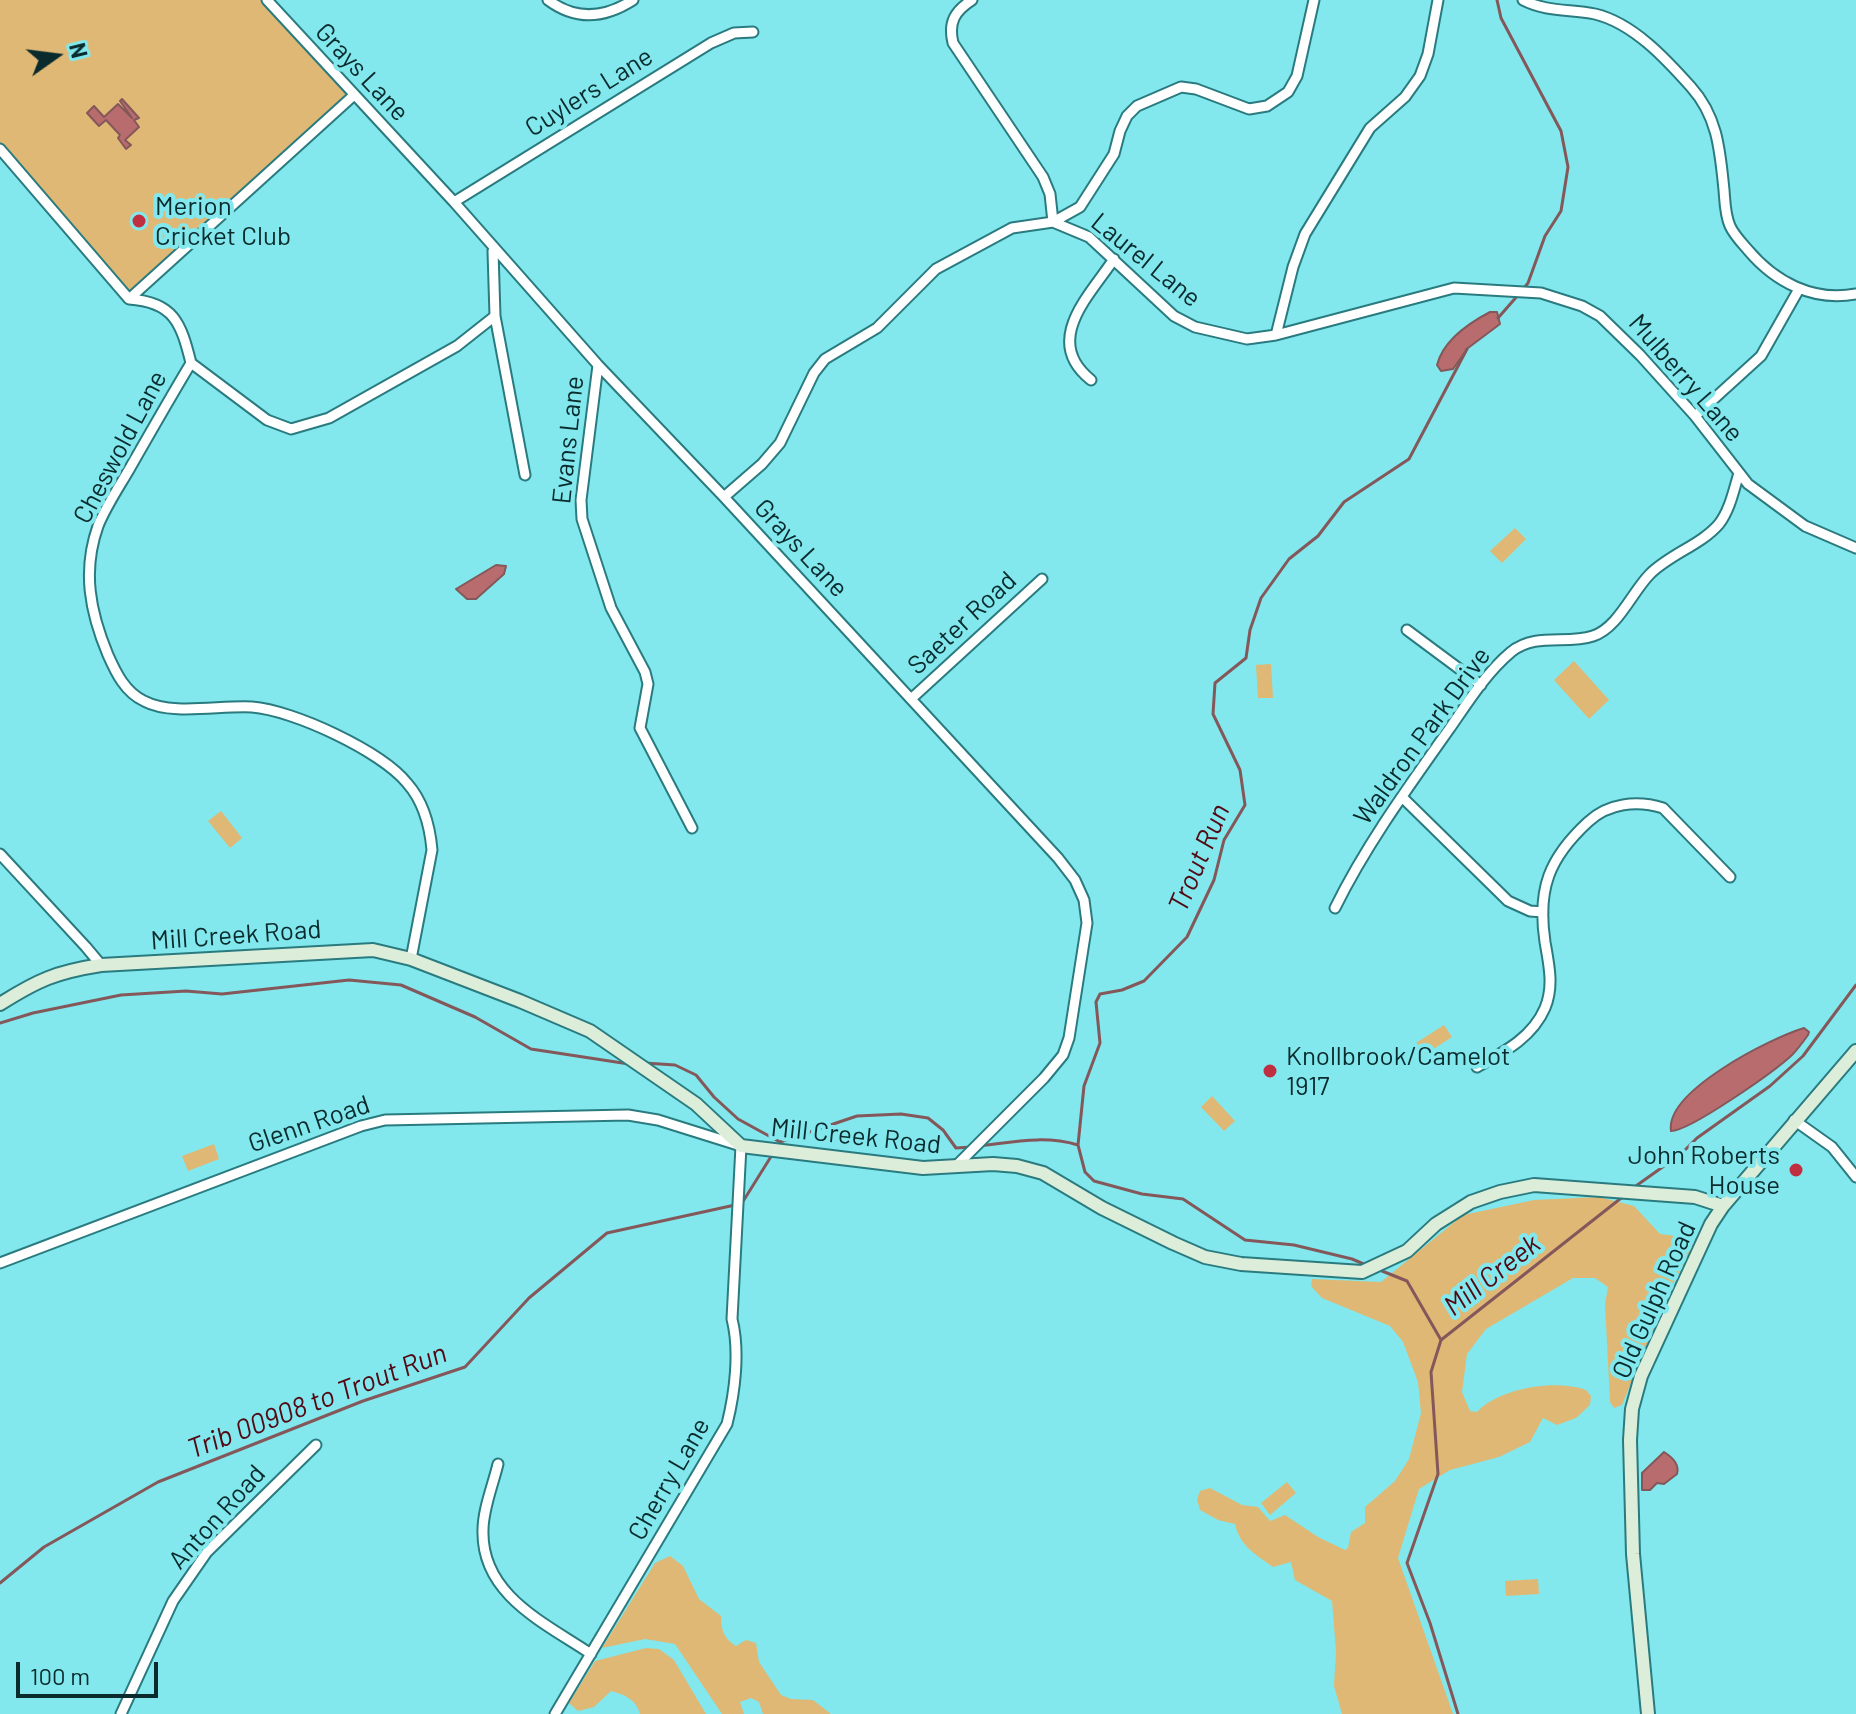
<!DOCTYPE html>
<style>
body{margin:0}
#map{position:relative;width:1856px;height:1714px;overflow:hidden;background:#82e8ed;font-family:Barlow,sans-serif}
canvas{display:block}
.north{position:absolute;left:16px;top:16px;width:80px;height:80px;-webkit-text-stroke:6px #82e8ed;paint-order:stroke;rotate:76deg;font-size:22px;font-weight:700;line-height:32px;text-align:center;color:#092b2d}
.north::after{content:'';display:block;margin:auto;width:28px;height:36px;background:#092b2d;clip-path:polygon(50% 0,100% 100%,50% 72%,0 100%)}
.scale{position:absolute;left:16px;top:1662px;width:142px;height:36px;box-sizing:border-box;border:4px solid #092b2d;border-top:0;padding-left:10px;font-size:24px;line-height:28px;white-space:nowrap;color:#092b2d;-webkit-text-stroke:6px #82e8ed;paint-order:stroke}
</style>
<div id="map">
<canvas width="1856" height="1714"></canvas>
<div class="north">N</div>
<div class="scale">100 m</div>
</div>
<script>
const g = document.querySelector('canvas').getContext('2d');
g.lineJoin = 'round';
function fill(path, color) { g.fillStyle = color; g.fill(path, 'evenodd'); }
function trace(path, color, width, dash) { g.strokeStyle = color; g.lineWidth = width; g.lineCap = dash ? 'butt' : 'round'; g.setLineDash(dash || []); g.stroke(path); }
function drawText(font, color, halo, rows, align = 'center') {
  g.font = font + ' Barlow,sans-serif'; g.lineWidth = 8; g.setLineDash([]); g.textBaseline = 'middle'; g.strokeStyle = halo; g.fillStyle = color; for (const [text, x, y, turn = 0] of rows) {
    g.save(); g.translate(x, y); g.rotate((+turn || 0) * Math.PI / 180); g.textAlign = isNaN(turn) ? turn : align; if (halo) g.strokeText(text, 0, 0); g.fillText(text, 0, 0); g.restore();
  }
}
const green = new Path2D(`
 M0 0H266L353 96 129 299 0 149Z
 M1515 528 1526 539 1502 563 1490 551Z
 M1574 661 1609 700 1589 719 1554 680Z
 M1271 664 1273 698H1258L1256 665Z
 M221 811 242 838 230 848 208 821Z
 M1444 1025 1452 1037 1424 1055 1416 1043Z
 M1212 1096 1235 1121 1224 1131 1201 1107Z
 M214 1144 219 1159 188 1171 182 1156Z
 M1599 1197 1634 1206 1660 1234 1691 1238 1693 1245 1663 1304 1622 1405 1614 1408 1610 1402 1605 1304 1608 1287 1595 1278H1573L1486 1329 1467 1354 1462 1392 1470 1411 1477 1412C1500 1388 1555 1379 1586 1390L1591 1396 1590 1405 1576 1418 1557 1425 1543 1418 1530 1442 1499 1457 1450 1470 1419 1489 1398 1558 1453 1714H1342L1334 1686 1336 1651 1332 1601 1295 1580 1291 1562 1273 1567C1255 1554 1240 1546 1235 1524L1218 1520 1200 1510 1197 1499 1200 1491 1210 1488 1242 1505 1258 1507 1270 1521 1285 1515 1318 1537 1345 1550 1348 1548 1351 1532 1365 1523V1507L1395 1481 1409 1459 1421 1413 1418 1382 1403 1342 1390 1326 1322 1298 1311 1286 1312 1279 1381 1282 1463 1215 1534 1200Z
 M1287 1482 1296 1493 1270 1515 1261 1503Z
 M670 1556 683 1566 699 1599 721 1616C721 1630 724 1639 736 1646L746 1640 756 1643 759 1662 781 1695 791 1699 813 1700 831 1714H763L759 1702 751 1698 740 1702 744 1714H722L675 1644 645 1639 602 1648 655 1563Z
 M1538 1579 1539 1594 1506 1596 1505 1581Z
 M646 1648 659 1649 674 1660 706 1714H640C636 1699 625 1695 611 1691L594 1707 578 1711 569 1703 595 1661Z`);
const water = new Path2D(`
 M122 99 139 118 134 120 139 127 125 140 131 145 126 149 118 138 120 135 106 120 99 126 87 113 94 106 104 117 118 104 132 118 120 101Z
 M1490 312H1497L1500 324 1468 348 1453 369 1441 371 1437 365C1443 341 1469 323 1490 312Z
 M496 565 506 566 504 574 476 599H467L456 589Z
 M1804 1028 1809 1032 1808 1035C1803 1042 1798 1049 1792 1055 1775 1071 1690 1131 1671 1131 1665 1091 1771 1038 1804 1028Z
 M1664 1452C1672 1457 1680 1464 1677 1474L1664 1484 1657 1483 1650 1490H1642V1473Z`);
const stream = new Path2D(`
 M1497 0 1501 18 1561 131 1568 167 1561 211 1545 236 1528 283 1524 288
 M1498 318 1519 294
 M0 1023 33 1013 121 995 186 991 222 994 349 980 401 985 475 1017 531 1049 629 1064
 M645 1063 675 1065 696 1075 714 1097 738 1119 780 1142 857 1116 901 1114 928 1118 943 1130 956 1148 971 1147
 M979 1146C1014 1142 1044 1135 1078 1145
 M1633 1188 1681 1154 1697 1138 1770 1086 1803 1056 1856 985
 M742 1203 772 1155
 M1366 1265 1352 1259 1294 1245 1245 1240 1183 1199 1142 1194 1094 1181 1085 1172 1078 1145 1084 1086 1100 1043 1096 1002 1100 994 1122 990 1144 981 1187 937 1214 880 1224 840 1245 805 1240 770 1213 714 1215 683 1246 658 1250 630 1261 598 1289 559 1318 536 1344 502 1409 459 1467 349
 M1377 1269 1407 1281 1441 1340
 M0 1583 44 1547 158 1482 363 1401 465 1367 529 1298 607 1233 735 1205
 M1458 1714 1430 1623 1407 1563 1438 1474 1431 1372 1441 1340 1625 1195`);
const street = new Path2D(`
 M267 0 454 202 598 365 724 497 1058 858 1075 880 1084 900 1087 923 1069 1038 1063 1055 1044 1078 956 1166
 M548 0C576 21 605 18 633 0
 M972 0C955 11 948 22 953 43L1043 177 1050 194 1053 222
 M1523 0C1546 12 1570 9 1595 14 1633 23 1666 59 1691 87 1718 117 1720 151 1724 190 1725 202 1725 215 1730 226 1734 235 1742 243 1748 250 1775 282 1813 302 1856 294
 M0 149 129 299C174 302 181 323 191 363 170 398 150 433 130 468 119 487 106 506 98 526 82 571 90 612 108 655 116 673 125 692 144 701 172 716 220 705 252 707 293 710 381 751 407 783 423 801 430 827 432 850L411 959
 M454 202 711 43 734 33 753 32
 M1053 222 1080 207 1114 154 1120 131 1127 116 1137 106 1181 87 1196 89 1249 109 1267 106 1288 92 1297 76 1314 0
 M129 299 353 96
 M495 316 525 475
 M1276 335 1454 288 1541 293 1582 306 1600 316 1640 355 1695 416 1748 484 1805 526 1856 548
 M191 363 267 420 291 429 329 418 457 346 495 316 493 251
 M598 365 581 500 582 519 611 608 645 672 648 684 640 728 692 828
 M1091 380C1042 341 1089 296 1114 259
 M1695 416 1761 356 1799 289
 M724 497 762 464 780 443 814 373 825 359 877 328 936 269 1012 228 1053 222 1089 237 1174 316 1195 327 1247 339 1276 335 1293 267 1305 234 1370 128 1405 97 1420 76 1428 54 1438 0
 M1407 630 1481 685
 M911 699 1042 579
 M1403 798 1508 901 1530 911 1543 912
 M0 854 86 947 101 965
 M1335 908C1366 845 1409 786 1450 728 1468 702 1486 673 1511 652 1536 632 1566 645 1593 636 1618 628 1632 592 1650 574 1670 554 1701 545 1719 524 1730 510 1734 489 1739 473
 M1477 1067C1504 1052 1532 1038 1545 1008 1554 986 1549 965 1545 942 1537 889 1549 858 1588 822 1608 803 1637 800 1663 808L1730 877
 M1794 1120 1832 1147 1856 1177
 M0 1263 361 1126 385 1120 628 1115 658 1120 741 1146 732 1319C740 1351 735 1392 727 1424L555 1714
 M498 1464C493 1485 483 1509 483 1530 481 1595 545 1623 591 1654
 M121 1714 173 1601 207 1552 316 1445`);
const secondary = new Path2D(`
 M0 1004C38 980 56 972 101 965L373 950 411 959 520 1001 590 1031 696 1104 741 1146 923 1168 993 1164 1017 1166 1043 1173 1102 1208 1173 1243 1205 1257 1241 1264 1362 1272 1407 1251 1436 1224 1471 1202 1500 1192 1534 1185 1695 1197 1723 1206
 M1648 1714 1633 1554 1630 1440 1632 1409 1641 1376 1711 1224 1723 1206 1856 1051`);
const markers = [
 [139,221,8,"#c02f40"],
 [1270,1071,8,"#c02f40"],
 [1796,1170,8,"#c02f40"]
];
const streetNames = [
 ["Grays Lane",362,72,47],
 ["Cuylers Lane",589,92,-32],
 ["Laurel Lane",1146,260,39],
 ["Mulberry Lane",1686,378,49],
 ["Evans Lane",568,440,-84],
 ["Cheswold Lane",120,447,-62],
 ["Grays Lane",801,548,47],
 ["Saeter Road",962,623,-43],
 ["Waldron Park Drive",1422,736,-54],
 ["Mill Creek Road",236,935,-4],
 ["Glenn Road",309,1124,-19],
 ["Mill Creek Road",856,1136,6],
 ["Old Gulph Road",1654,1300,-66],
 ["Cherry Lane",669,1479,-60],
 ["Anton Road",217,1517,-48]
];
const poiNames = [
 ["Merion",155,206],
 ["Cricket Club",155,236],
 ["Knollbrook/Camelot",1286,1056],
 ["1917",1286,1086],
 ["John Roberts",1780,1155,"right"],
 ["House",1780,1185,"right"]
];
const waterNames = [
 ["Trout Run",1199,858,-67],
 ["Mill Creek",1492,1275,-38],
 ["Trib 00908 to Trout Run",317,1401,-21]
];
fill(green, '#dfb875');
fill(water, '#b96c6d');
trace(water, '#84585a', 2);
trace(stream, '#84585a', 3);
trace(street, '#2a7b7f', 13);
trace(secondary, '#2a7b7f', 16);
trace(street, '#fff', 9);
trace(secondary, '#dceed9', 12);
for (const [x, y, r, color] of markers) { const dot = new Path2D(); dot.arc(x, y, r, 0, 2 * Math.PI); g.fillStyle = color; g.fill(dot); trace(dot, '#82e8ed', 3); }
drawText('26px', '#092b2d', '#82e8ed', streetNames);
drawText('26px', '#092b2d', '#82e8ed', poiNames, 'left');
drawText('italic 28px', '#520914', '#82e8ed', waterNames);
</script>
